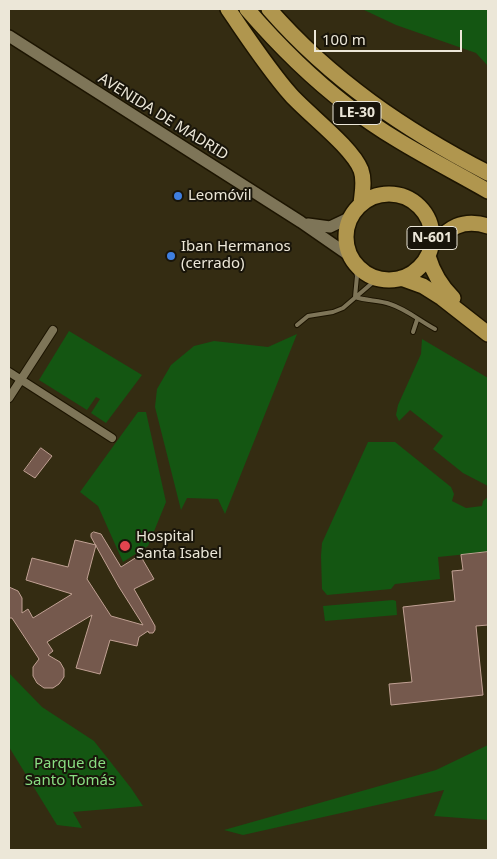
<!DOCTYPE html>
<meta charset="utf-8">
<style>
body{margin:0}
#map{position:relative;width:497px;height:859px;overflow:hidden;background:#342c12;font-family:"Noto Sans",sans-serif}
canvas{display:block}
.frame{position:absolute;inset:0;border:10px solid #ece7d8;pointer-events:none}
.scale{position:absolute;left:314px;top:30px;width:148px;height:22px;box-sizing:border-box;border:2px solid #ece7d8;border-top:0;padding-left:6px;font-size:15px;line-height:18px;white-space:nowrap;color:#ece7d8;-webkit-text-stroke:4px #19150a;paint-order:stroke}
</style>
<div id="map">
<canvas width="497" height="859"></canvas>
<div class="frame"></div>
<div class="scale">100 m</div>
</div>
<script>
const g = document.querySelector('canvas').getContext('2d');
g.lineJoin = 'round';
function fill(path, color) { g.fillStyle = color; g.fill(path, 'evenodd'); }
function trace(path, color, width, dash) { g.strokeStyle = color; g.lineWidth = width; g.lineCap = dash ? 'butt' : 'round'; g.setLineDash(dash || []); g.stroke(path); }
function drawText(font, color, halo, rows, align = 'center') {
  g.font = font + ' "Noto Sans",sans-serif'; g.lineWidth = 4; g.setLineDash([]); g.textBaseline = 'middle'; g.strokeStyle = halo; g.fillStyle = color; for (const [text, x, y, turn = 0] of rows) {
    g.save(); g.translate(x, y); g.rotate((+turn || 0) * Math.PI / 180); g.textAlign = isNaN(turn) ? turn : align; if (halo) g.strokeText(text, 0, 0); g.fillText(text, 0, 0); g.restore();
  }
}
const green = new Path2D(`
 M362 9H488V66L476 53 396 25Z
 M69 331 142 375 106 423 91 413 100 399 96 397 87 410 39 380Z
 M297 334 225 514 218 499 187 498 181 510 155 407 157 389 171 365 194 346 214 341 268 347Z
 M422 339 488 378V486L463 473 433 449 443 436 410 410 399 421 396 415 398 405 421 354Z
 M138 412H146L166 502 148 546 123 562 98 506 80 492Z
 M368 442H395L451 487 454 494 452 501 466 508 482 506 483 501 488 497V552L438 557 440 579 395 584 391 589 327 595 322 589 321 556 322 543Z
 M393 600 396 601 397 615 325 621 323 606Z
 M9 673 42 707 94 741 131 788 143 806 73 812 82 828 57 825 9 747Z
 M488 745V820L434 816 444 790 243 835 224 830 436 770Z`);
const building = new Path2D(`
 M41 448 52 456 35 478 24 471Z
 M94 532 101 534 121 567 140 555 154 579 134 589 155 626V630L153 633H149L148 631 139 637 137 646 110 640 100 674 76 668 92 615 47 642 53 651 48 655 60 662 64 669V677L59 684 53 688H44L37 683 33 676V667L39 659 12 618H9V587L18 591 22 598V613L28 609 33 618 72 594 26 580 32 558 68 567 75 540 96 545 87 579 111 616 143 625 119 587 91 537V534Z
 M488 552V625L476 626 483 695 391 705 389 684 412 682 403 607 455 601 452 571 463 570 461 555Z`);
const lane = new Path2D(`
 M355 266 357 276 355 297
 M355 297C367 301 379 300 390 304 406 309 420 321 435 329
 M297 325 308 316 333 312 343 308 378 278
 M413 332 417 320`);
const street = new Path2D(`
 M9 372 112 438
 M9 398 53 330`);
const secondary = new Path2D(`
 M9 36 301 222 350 256
 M308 224 330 227 351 217`);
const highway = new Path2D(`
 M228 9C248 38 268 69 291 95 309 115 352 147 361 170 365 181 362 193 361 204
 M247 9C278 45 310 77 348 106 391 140 441 164 488 191
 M269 9C331 80 405 130 488 173
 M346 237a43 43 0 1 1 86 0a43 43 0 1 1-86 0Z
 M431 246C449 228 462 218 488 226
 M428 256C433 273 440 285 453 298
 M401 278 423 286 442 298 488 334`);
const markers = [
 [178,196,5,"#3f7fe0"],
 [171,256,5,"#3f7fe0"],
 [125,546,6,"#e0444e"]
];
const shields = [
 [357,113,48],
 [432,238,50]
];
const shieldNames = [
 ["LE-30",357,113],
 ["N-601",432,238]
];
const streetNames = [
 ["AVENIDA DE MADRID",163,117,32]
];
const poiNames = [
 ["Leomóvil",188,196],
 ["Iban Hermanos",181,247],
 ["(cerrado)",181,264],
 ["Hospital",136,537],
 ["Santa Isabel",136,554]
];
const parkNames = [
 ["Parque de",70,764],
 ["Santo Tomás",70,781]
];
fill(green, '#145612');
fill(building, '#75594d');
trace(building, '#c1a194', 1);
trace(lane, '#1c1400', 6);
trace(street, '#1c1400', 10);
trace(secondary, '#1c1400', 14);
trace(highway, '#1c1400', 18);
trace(lane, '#7e7558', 4);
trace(street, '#7e7558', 8);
trace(secondary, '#7e7558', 11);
trace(highway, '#b0964e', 15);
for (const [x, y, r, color] of markers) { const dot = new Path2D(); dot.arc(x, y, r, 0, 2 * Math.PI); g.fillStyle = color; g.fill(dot); trace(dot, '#19150a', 2); }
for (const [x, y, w] of shields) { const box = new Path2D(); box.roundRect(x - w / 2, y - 11.5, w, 23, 4); g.fillStyle = '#19150a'; g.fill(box); trace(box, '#ece7d8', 1); }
drawText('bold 14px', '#ece7d8', null, shieldNames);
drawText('15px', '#ece7d8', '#19150a', streetNames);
drawText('15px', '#ece7d8', '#19150a', poiNames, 'left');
drawText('15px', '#89de82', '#19150a', parkNames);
</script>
